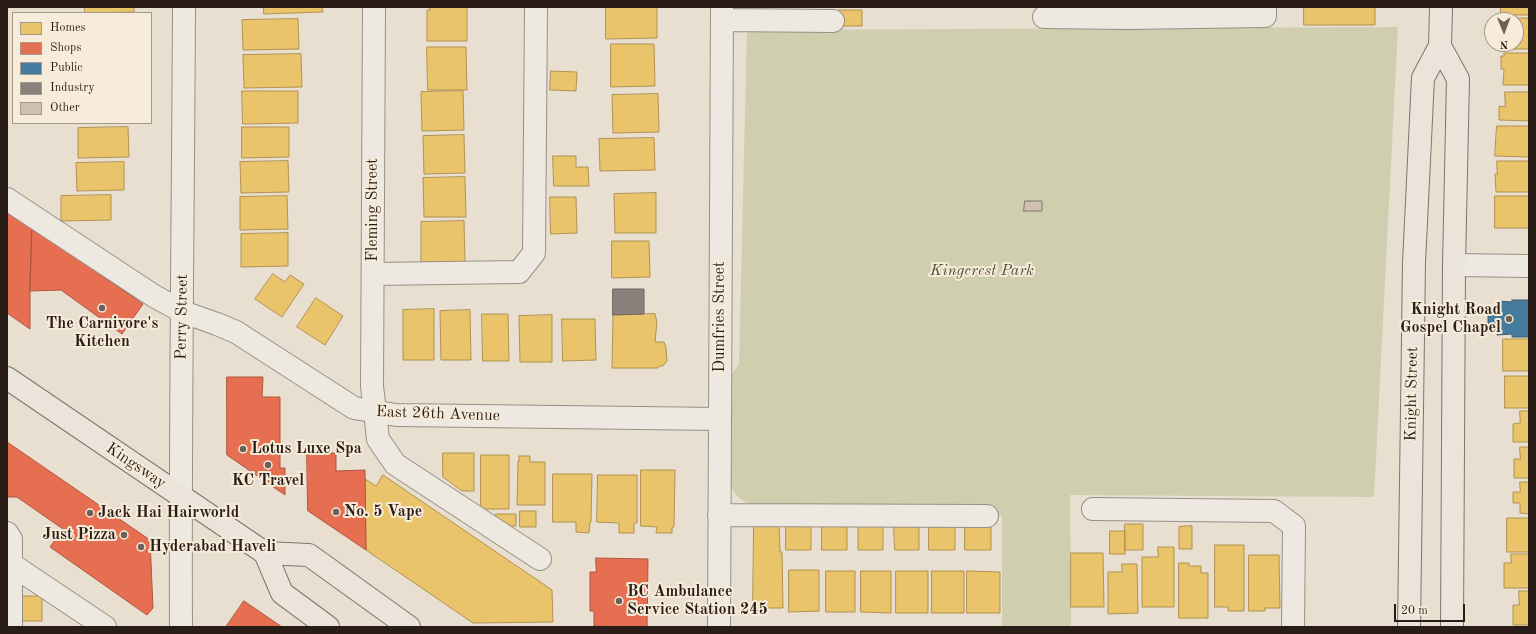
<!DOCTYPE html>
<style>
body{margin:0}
#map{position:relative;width:1536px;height:634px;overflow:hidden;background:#e8dfd0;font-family:"Old Standard TT",serif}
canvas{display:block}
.frame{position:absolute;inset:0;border:8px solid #2a1d18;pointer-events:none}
.legend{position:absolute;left:12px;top:12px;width:140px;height:112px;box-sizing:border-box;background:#f7ecda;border:1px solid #a5998c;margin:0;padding:5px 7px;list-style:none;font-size:12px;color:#2a1d18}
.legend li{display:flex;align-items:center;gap:8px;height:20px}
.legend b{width:20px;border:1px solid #a5998c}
.north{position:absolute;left:1484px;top:12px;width:40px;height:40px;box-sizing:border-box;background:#f7ecda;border:1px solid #a5998c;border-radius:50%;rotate:179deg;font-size:11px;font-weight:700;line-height:16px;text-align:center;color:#2a1d18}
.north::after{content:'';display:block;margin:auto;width:14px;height:18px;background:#6c6158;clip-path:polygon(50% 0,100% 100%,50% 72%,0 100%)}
.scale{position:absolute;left:1394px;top:604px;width:71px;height:18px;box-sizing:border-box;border:2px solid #2a1d18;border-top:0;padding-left:5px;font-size:12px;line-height:14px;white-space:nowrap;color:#2a1d18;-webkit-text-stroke:3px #f7ecda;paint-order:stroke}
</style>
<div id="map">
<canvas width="1536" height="634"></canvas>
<div class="frame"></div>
<ul class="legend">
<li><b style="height:11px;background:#e9c46a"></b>Homes</li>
<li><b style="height:11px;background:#e76f51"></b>Shops</li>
<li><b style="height:11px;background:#457b9d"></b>Public</li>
<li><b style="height:11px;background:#8a817c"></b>Industry</li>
<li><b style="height:11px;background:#d1c0b2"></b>Other</li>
</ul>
<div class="north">N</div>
<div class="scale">20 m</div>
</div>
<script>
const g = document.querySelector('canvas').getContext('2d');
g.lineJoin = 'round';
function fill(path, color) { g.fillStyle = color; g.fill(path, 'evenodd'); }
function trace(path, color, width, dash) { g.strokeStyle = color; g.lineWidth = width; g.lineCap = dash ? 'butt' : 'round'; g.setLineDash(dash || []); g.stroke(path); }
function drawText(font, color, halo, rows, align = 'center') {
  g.font = font + ' "Old Standard TT",serif'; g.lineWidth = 4; g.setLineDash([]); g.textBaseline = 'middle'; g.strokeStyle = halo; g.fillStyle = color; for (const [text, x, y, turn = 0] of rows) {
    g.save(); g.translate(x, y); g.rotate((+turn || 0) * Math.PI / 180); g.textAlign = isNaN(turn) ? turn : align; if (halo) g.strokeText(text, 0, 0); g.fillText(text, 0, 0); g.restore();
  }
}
const green = new Path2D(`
 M1398 27 1374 497 1070 495 1071 627H1002V516L755 515V506C744 502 736 498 731 486L732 374 739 364 747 30Z`);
const homes = new Path2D(`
 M85 7H134V12L85 13Z
 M264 7H322L323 12 264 14Z
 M430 7H467V41H427V10H430Z
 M606 7H657V38L606 39Z
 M1304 7H1375V25H1304Z
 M1501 7H1529V15H1501Z
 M838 10H862V26H838Z
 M1500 18H1529V49H1503V44H1516V20H1500Z
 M298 19 299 49 243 50 242 20Z
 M611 44H654L655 86 611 87Z
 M427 47H466L467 90H428Z
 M1504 53H1529V85H1503L1504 69H1501V56H1504Z
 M301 54 302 87 244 88 243 55Z
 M551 71 577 72 576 91 550 90Z
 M242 91H298V123L243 124Z
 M463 91 464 130 422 131 421 92Z
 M1505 92H1529V121L1499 120V106L1505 107Z
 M658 94 659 132 613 133 612 95Z
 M1497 126H1529V157L1495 156Z
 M128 127 129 157 78 158V128Z
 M242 127H289V157L242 158Z
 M464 135 465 173 424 174 423 136Z
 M654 138 655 170 600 171 599 139Z
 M553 156H576V167H588L589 186H554Z
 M288 161 289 192 241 193 240 162Z
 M1497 161H1529V192H1496L1495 174H1497Z
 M124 162V190L77 191 76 163Z
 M465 177 466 217H424L423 178Z
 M656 193V233H615L614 194Z
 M111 195V220L61 221V196Z
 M287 196 288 229 240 230V197Z
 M1495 196H1529V228H1495Z
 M550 197H576L577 233 551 234Z
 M464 221 465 262 421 263V222Z
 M288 233V266L241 267V234Z
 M612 241H649L650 277 612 278Z
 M273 274 285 282 290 275 304 284 282 317 255 299Z
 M316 298 343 316 325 345 297 327Z
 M434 309V360H403V310Z
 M470 310 471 360H441L440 311Z
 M482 314H508L509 361H483Z
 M655 314 657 322 655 342H664L666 347 667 361 663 366H659L658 368H612L613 315Z
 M552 315V362H520L519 316Z
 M562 319H595L596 360 563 361Z
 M1503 339H1529V371H1503Z
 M1505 376H1529V408H1505Z
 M1520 411H1529V442H1513V424L1520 423Z
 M1520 447H1529V478H1514V459H1520Z
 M443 453H474V491H462L443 477Z
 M481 455H509V509H481Z
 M519 456H530V462H545V505H517L518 461H519Z
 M641 470H675L674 527H672V533H656L657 527 641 526Z
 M553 474H592L591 522H590L589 533 576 532V522H553Z
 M383 475 552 590 553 622 473 623 366 550 365 479 376 486Z
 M598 475H637V523H634V533H619V523L597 522Z
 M1520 482H1529V514L1520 513V503H1513V492H1520Z
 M520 511H536V527H520Z
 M496 514H516V526H496Z
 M1507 518H1529V552H1507Z
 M754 524H779L780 552H782L783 608H753Z
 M1125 524H1143V550H1125Z
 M786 525H811V550H786Z
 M822 525H847V550H822Z
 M883 525V550H858V526Z
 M929 525H955V550H929Z
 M965 525H991V550H965Z
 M894 526H919V550H895Z
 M1192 526V549H1179V527Z
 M1110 531H1125V554H1110Z
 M1215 545H1244V611H1228V607H1215Z
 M1158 547H1174V607H1142V557H1158Z
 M1071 553H1103L1104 607H1071Z
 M1511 554H1529V588H1504V563H1511Z
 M1249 555H1279L1280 608H1265V611H1249Z
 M1179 563H1189V566H1201V573H1208V618H1179Z
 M1122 564H1137L1138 613 1108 614V572H1122Z
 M789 570H819V611L789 612Z
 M826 571H855V612H826Z
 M861 571H891V613L861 612Z
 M896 571H928V613H896Z
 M932 571H964V613H932Z
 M967 571 1000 572V613H967Z
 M1519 591H1529V625H1513V605H1519Z
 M17 596H42V621H17Z`);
const shops = new Path2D(`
 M7 212 32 227 30 291V329L7 313Z
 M32 227 143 304 122 334 61 290 30 291Z
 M227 377H263L262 397H280V468H285V495L227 455Z
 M7 442 150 540 153 608 147 615 50 547 63 529 17 497H7Z
 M307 453H336V471L365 470 366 550 308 511Z
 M596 558 648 559 647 627 594 626V611H590V572H596Z
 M244 601 282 627H226Z`);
const public = new Path2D(`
 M1512 300H1529V337H1512V334L1497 335V324H1488V313H1497V301L1512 302Z`);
const industry = new Path2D(`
 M613 289H644V314L613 315Z`);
const building = new Path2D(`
 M1025 201H1042V211H1024Z`);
const minor = new Path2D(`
 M374 7 372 386 378 439 395 464 540 559
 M1044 17 1127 18 1265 16V7
 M722 20 833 21
 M7 199 154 296 183 312 217 324 236 332 354 408 396 415 720 419
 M1454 265 1529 266
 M373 274 519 272 534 253 536 7
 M1093 509 1274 511 1294 526 1293 627
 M719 515 987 516
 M7 533 11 539V627
 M11 564 105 627
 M181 627C180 420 183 214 184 7
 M719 627 722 7`);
const major = new Path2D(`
 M1441 7 1440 46 1458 79 1454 265 1452 627
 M7 378 265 553 309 555 409 627
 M265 553 282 593 328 627
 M1409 627 1414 263 1423 78 1440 46`);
const markers = [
 [102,308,4,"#6c6158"],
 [1509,319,4,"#6c6158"],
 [243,449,4,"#6c6158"],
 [268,465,4,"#6c6158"],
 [336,512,4,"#6c6158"],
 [90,513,4,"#6c6158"],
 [124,535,4,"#6c6158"],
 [141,547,4,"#6c6158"],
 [619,601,4,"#6c6158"]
];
const streetNames = [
 ["Fleming Street",373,210,-90],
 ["Perry Street",182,317,-89],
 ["Dumfries Street",720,317,-90],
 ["Knight Street",1412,394,-89],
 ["East 26th Avenue",438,414,2],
 ["Kingsway",136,466,34]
];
const parkNames = [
 ["Kingcrest Park",982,271]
];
const poiNames = [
 ["Knight Road",1501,310,"right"],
 ["Gospel Chapel",1501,328,"right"],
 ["The Carnivore's",102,324,"center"],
 ["Kitchen",102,342,"center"],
 ["Lotus Luxe Spa",251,449],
 ["KC Travel",268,481,"center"],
 ["No. 5 Vape",344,512],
 ["Jack Hai Hairworld",98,513],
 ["Just Pizza",116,535,"right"],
 ["Hyderabad Haveli",149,547],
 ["BC Ambulance",627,592],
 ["Service Station 245",627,610]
];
fill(green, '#cfcfaf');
fill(homes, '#e9c46a');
trace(homes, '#b09251', 1);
fill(shops, '#e76f51');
trace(shops, '#ae5640', 1);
fill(public, '#457b9d');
trace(public, '#3d5f75', 1);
fill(industry, '#8a817c');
trace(industry, '#6d635e', 1);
fill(building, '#d1c0b2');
trace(building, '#7c766e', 1);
trace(minor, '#979087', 24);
trace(major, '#7c766e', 24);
trace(minor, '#ede8e0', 22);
trace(major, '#eae4db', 22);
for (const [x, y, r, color] of markers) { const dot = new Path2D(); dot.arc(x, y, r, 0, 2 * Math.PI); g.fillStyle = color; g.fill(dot); trace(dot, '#f7ecda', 1.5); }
drawText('16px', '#2a1d18', '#f7ecda', streetNames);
drawText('italic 16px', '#564f3d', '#f7ecda', parkNames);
drawText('bold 16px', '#2a1d18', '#f7ecda', poiNames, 'left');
</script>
